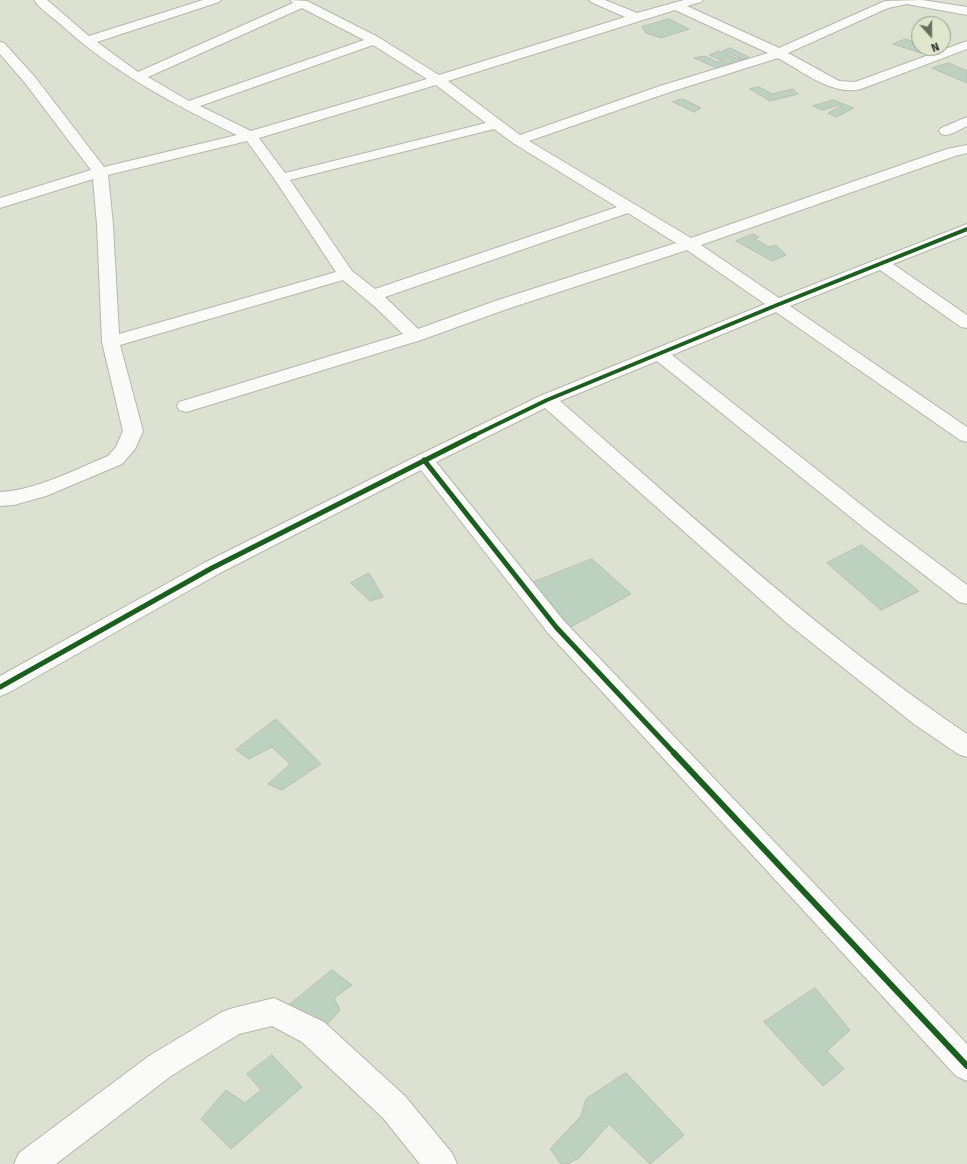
<!DOCTYPE html>
<style>
body{margin:0}
#map{position:relative;width:967px;height:1164px;overflow:hidden;background:#dce1d1;font-family:Signika,sans-serif}
canvas{display:block}
.north{position:absolute;left:911px;top:16px;width:40px;height:40px;box-sizing:border-box;background:#dee7cb;border:1px solid #969d88;border-radius:50%;rotate:159deg;font-size:11px;font-weight:700;line-height:16px;text-align:center;color:#2b2e24}
.north::after{content:'';display:block;margin:auto;width:14px;height:18px;background:#696d61;clip-path:polygon(50% 0,100% 100%,50% 72%,0 100%)}
</style>
<div id="map">
<canvas width="967" height="1164"></canvas>
<div class="north">N</div>
</div>
<script>
const g = document.querySelector('canvas').getContext('2d');
g.lineJoin = 'round';
function fill(path, color) { g.fillStyle = color; g.fill(path, 'evenodd'); }
function trace(path, color, width, dash) { g.strokeStyle = color; g.lineWidth = width; g.lineCap = dash ? 'butt' : 'round'; g.setLineDash(dash || []); g.stroke(path); }
const building = new Path2D(`
 M669 19 689 29 661 38 646 33 642 27Z
 M906 39 915 42 912 44 919 46V48L927 49 921 53 893 44Z
 M730 48 749 57 717 68 694 58 705 56 717 62 722 61 709 55 719 51 738 59 741 58 723 51Z
 M949 63 967 71V83L932 68Z
 M759 87 772 94 793 89 798 94 770 101 750 89Z
 M683 99 701 108 694 112 673 102Z
 M833 100 854 108 836 117 828 113 842 106 840 105 822 110 813 106Z
 M753 234 759 237 755 239 769 247 776 245 786 255 772 261 736 241Z
 M862 545 919 591 881 610 827 563Z
 M592 559 631 594 567 629 529 584Z
 M369 573 383 597 370 601 351 583Z
 M276 719 321 764 282 790 268 784 290 764 272 747 249 759 236 750Z
 M332 970 352 985 334 998 340 1010 322 1030 288 1006Z
 M815 988 850 1030 827 1051 844 1069 823 1086 764 1022Z
 M272 1055 302 1087 231 1149 201 1119 226 1090 245 1103 261 1090 247 1074Z
 M626 1073 684 1135 650 1164 609 1124 579 1158 567 1164H561L550 1149 581 1116 586 1099Z`);
const street = new Path2D(`
 M34 0H47L89 36 203 0H221L219 2 97 42 138 72 293 3 290 0 307 1 378 37 439 75 625 17 591 2 589 0H605L637 13 684 0H703L701 2 687 6 779 48 885 1 922 0 967 7V15L907 4 888 8 788 53 839 81 855 82 967 41V49L861 89C832 96 802 71 778 58L670 92 529 141 691 238 947 149 967 145V153L955 156 701 245 779 298 967 224V235L893 264 967 315V328L961 327 880 270 790 306 967 427V442L960 440 776 312 672 355 883 522 967 585V604L959 602 869 532 657 361 560 401C692 516 822 636 967 734V757L958 754 914 724 787 623 545 408 436 462 564 621 967 1044V1081L956 1076 548 633 421 470 220 573 8 693 0 696V676L204 563 417 456 540 396 765 304 687 250 507 309 421 340 193 410 186 412 179 410 177 406 179 402 403 334 375 307 343 280 120 345 143 431 135 449 122 464 46 496 14 505 0 506V492C37 490 74 470 108 456L116 447 123 431 102 342 97 225 93 179 0 208V198L91 170 25 83 0 54V42L4 43 35 77 104 167 237 135C173 104 111 71 59 23 51 16 40 9 34 0ZM302 8 364 40 189 101 148 77ZM675 10 768 53 660 86 520 135 448 81ZM373 45 427 79 251 131 200 106ZM436 85 486 123 285 173 259 138ZM494 129 513 143 617 207 375 289 352 271 290 180ZM247 141 275 180 336 272 119 334 113 225 108 175ZM628 213 676 243 495 301 418 329 385 297Z
 M967 117V126L951 134 946 135 941 134 939 131 941 128Z
 M274 998 324 1022 405 1096 452 1153 457 1164H420L383 1118 302 1042 272 1026 239 1034 171 1076 56 1164H14L19 1153 149 1056 222 1012 233 1008Z`);
const cyclewayFar2 = new Path2D(`
 M473 436 547 400 777 305 967 229`);
const cyclewayFar1 = new Path2D(`
 M424 460 556 627 675 754
 M0 687 212 568 475 435`);
const cycleway = new Path2D(`
 M674 753 967 1066`);
fill(building, '#bcd1bf');
trace(building, '#b7beb4', 1);
trace(street, '#b4b8ab', 2);
fill(street, '#fafaf8');
trace(cyclewayFar2, '#1b5e20', 4);
trace(cyclewayFar1, '#1b5e20', 5);
trace(cycleway, '#1b5e20', 6);
</script>
